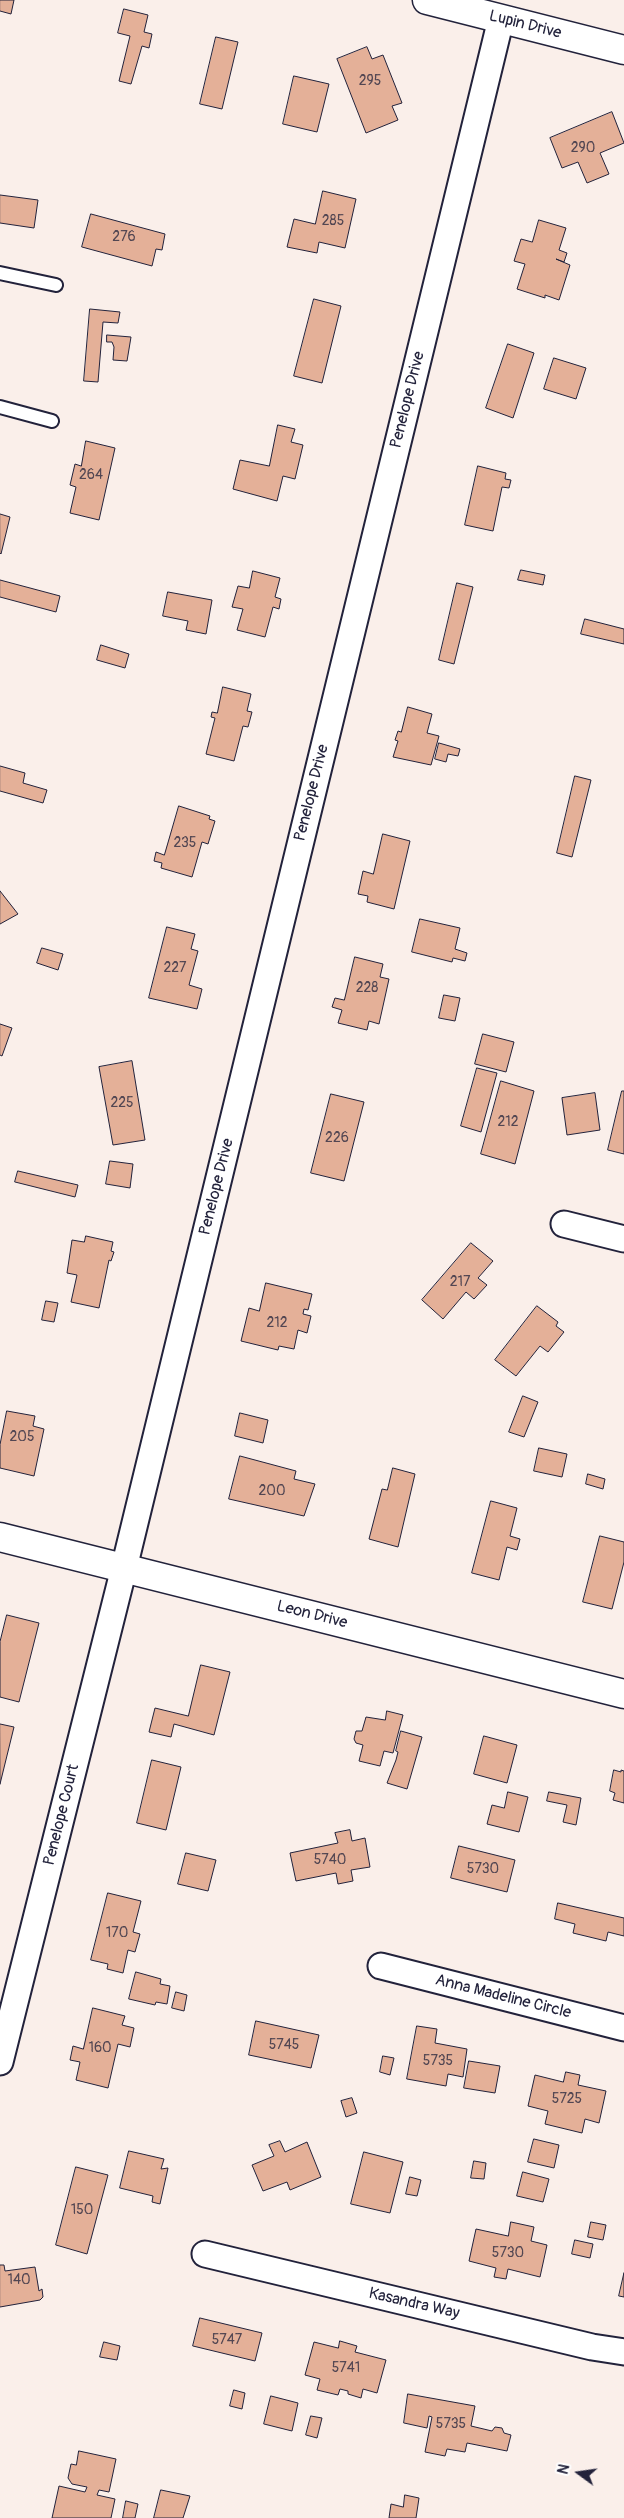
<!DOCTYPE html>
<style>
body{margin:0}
#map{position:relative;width:624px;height:2518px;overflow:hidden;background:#faefea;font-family:Pangolin,sans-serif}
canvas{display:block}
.north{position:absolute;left:554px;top:2448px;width:50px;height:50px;-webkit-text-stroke:4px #fff;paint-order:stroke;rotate:284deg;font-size:14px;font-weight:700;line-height:20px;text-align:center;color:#22223b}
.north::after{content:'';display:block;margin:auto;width:18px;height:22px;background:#22223b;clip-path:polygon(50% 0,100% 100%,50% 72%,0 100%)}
</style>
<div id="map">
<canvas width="624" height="2518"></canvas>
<div class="north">N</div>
</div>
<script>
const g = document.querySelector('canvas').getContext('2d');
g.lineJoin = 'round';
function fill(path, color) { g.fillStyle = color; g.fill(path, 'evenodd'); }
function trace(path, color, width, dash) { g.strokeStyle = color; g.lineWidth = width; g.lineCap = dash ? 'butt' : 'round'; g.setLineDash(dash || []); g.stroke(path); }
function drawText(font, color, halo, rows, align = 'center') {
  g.font = font + ' Pangolin,sans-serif'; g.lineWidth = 4.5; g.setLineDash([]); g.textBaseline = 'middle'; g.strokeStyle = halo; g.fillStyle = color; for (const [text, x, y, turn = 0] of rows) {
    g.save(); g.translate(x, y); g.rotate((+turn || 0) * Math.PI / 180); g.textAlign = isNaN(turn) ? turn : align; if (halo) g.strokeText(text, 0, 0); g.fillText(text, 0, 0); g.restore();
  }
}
const building = new Path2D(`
 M0 0H14L11 14 0 11Z
 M124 9 148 15 144 32 152 34 149 48 142 46 131 84 119 81 130 36 118 33Z
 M216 37 238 42 222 109 200 104Z
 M367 47 372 59 383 55 402 103 392 106 398 120 366 133 337 59Z
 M294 76 329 84 317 132 283 124Z
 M612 112 624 143 600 153 609 174 587 183 578 162 562 168 550 138Z
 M323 191 356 199 345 248 319 242 317 253 287 247 294 219 315 224Z
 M0 195 38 200 34 228 0 223Z
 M91 214 165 234 162 250 156 249 152 266 82 247Z
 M539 220 566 228 559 250 567 253 564 262 556 259 570 265 559 300 545 295V298L517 289 525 264 514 261 521 239 532 242Z
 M314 299 341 306 322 383 294 376Z
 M90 309 120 312 118 323 103 322 98 382 84 381Z
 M107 335 131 337 127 361 113 360 114 347 112 342H107Z
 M508 344 534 353 513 418 486 408Z
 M554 358 586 368 576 399 544 389Z
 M278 425 295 429 291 442 303 445 295 479 283 476 277 501 233 489 240 460 269 466Z
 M86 441 115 448 99 520 70 513 76 487 70 485 75 464 81 466Z
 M478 466 506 473 505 479 511 480 509 488 502 487 493 531 465 525Z
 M0 514 10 517 1 554 0 553Z
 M521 570 545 575 543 585 518 580Z
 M253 571 280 578 275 597 281 599 279 609 273 607 265 637 237 630 243 609 232 607 238 586 249 588Z
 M0 580 60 596 56 612 0 597Z
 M457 583 473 587 454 664 439 660Z
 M168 592 212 600 206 634 186 630 188 621 163 616Z
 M585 619 624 629V644L581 634Z
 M101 645 129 654 125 668 97 660Z
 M223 687 251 694 247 711 252 712 248 727 243 726 234 761 206 754 215 718 211 717 212 712 217 713Z
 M408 707 432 714 427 733 439 736 431 765 393 757 398 741 395 740 398 731 401 732Z
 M439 743 460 749 458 756 448 754 446 762 435 759Z
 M0 766 25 773 23 783 47 790 43 803 0 791Z
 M575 776 591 780 572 857 557 853Z
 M179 806 210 816 209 819 215 821 208 844 202 842 192 877 161 868 162 863 154 861 156 852 164 855Z
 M383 834 410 841 394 909 367 902 368 896 358 894 363 871 373 874Z
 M0 891 18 914 0 924Z
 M420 919 460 928 455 949 467 953 465 961 453 958 452 962 412 952Z
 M167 927 195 934 191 949 198 951 189 985 202 989 197 1009 149 998Z
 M42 948 63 954 58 970 37 963Z
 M355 957 383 964 380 977 389 979 379 1024 369 1021 367 1030 338 1023 342 1010 332 1007 335 998 344 1000Z
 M444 995 460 998 455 1021 439 1018Z
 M0 1024 12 1028 2 1056 0 1055Z
 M483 1034 514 1042 506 1072 475 1064Z
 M132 1061 145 1140 113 1145 99 1067Z
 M477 1068 497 1073 481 1132 461 1126Z
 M501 1081 534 1091 515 1164 481 1154Z
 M622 1091H624V1154L608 1150Z
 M595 1093 600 1130 567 1135 562 1098Z
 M331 1094 364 1102 344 1181 311 1173Z
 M110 1161 133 1164 130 1188 106 1184Z
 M18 1171 78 1185 75 1197 15 1182Z
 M86 1236 113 1242 111 1251 114 1252 111 1261 109 1260 99 1308 71 1302 77 1275 67 1273 72 1240 84 1242Z
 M471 1243 493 1261 478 1278 487 1285 474 1299 466 1292 443 1319 422 1300Z
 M266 1283 312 1294 308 1310 304 1309 303 1314 311 1316 307 1333 298 1330 294 1349 279 1346 278 1350 241 1341 249 1308 259 1311Z
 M46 1301 58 1303 54 1322 42 1320Z
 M537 1306 558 1322 556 1326 564 1332 548 1352 540 1346 516 1376 495 1360Z
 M523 1396 538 1402 524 1437 509 1432Z
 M7 1411 35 1416 33 1426 44 1429 34 1476 0 1468V1445Z
 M240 1413 268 1420 263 1443 235 1436Z
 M539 1448 567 1454 562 1477 534 1471Z
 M240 1456 296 1471 294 1479 315 1484 304 1516 229 1499Z
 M393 1468 415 1474 398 1547 369 1539 382 1489 387 1490Z
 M588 1474 605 1479 603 1489 586 1484Z
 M491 1501 517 1508 510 1536 520 1539 517 1550 507 1547 499 1580 472 1573Z
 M600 1536 624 1542V1562L612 1609 583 1602Z
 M7 1615 39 1623 19 1702 0 1697V1642Z
 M201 1665 230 1672 214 1735 174 1724 171 1737 149 1732 155 1708 188 1716Z
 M387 1711 403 1715 393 1753 384 1751 380 1766 359 1761 363 1745 356 1743 354 1739 356 1731H362L366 1717 385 1720Z
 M0 1724 14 1727 0 1784Z
 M401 1731 422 1737 407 1789 387 1783 396 1760 398 1752 396 1751Z
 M484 1736 517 1745 507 1783 474 1774Z
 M152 1760 181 1767 166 1830 137 1823Z
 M614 1770 621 1772V1770L624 1771V1803L613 1800 615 1793 610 1791Z
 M508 1792 528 1797 519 1832 487 1824 492 1805 504 1808Z
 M549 1792 581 1798 576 1825 563 1822 567 1805 547 1801Z
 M350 1830 352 1841 365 1838 370 1867 351 1870 353 1881 338 1884 336 1873 296 1881 290 1853 338 1843 335 1833Z
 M459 1846 515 1860 507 1892 451 1878Z
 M186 1853 216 1860 208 1891 178 1884Z
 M108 1893 141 1901 133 1932 140 1934 135 1952 128 1950 123 1973 107 1969 108 1964 91 1960Z
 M558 1903 624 1918V1936L608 1932 606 1941 573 1933 575 1924 555 1919Z
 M136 1972 161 1979 160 1984 170 1986 167 2004 156 2002 155 2005 129 1999Z
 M176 1992 187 1995 184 2011 172 2008Z
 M93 2008 125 2016 122 2025 134 2028 130 2047 118 2044 108 2088 76 2080 80 2062 70 2060 73 2046 83 2049Z
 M256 2021 319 2035 311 2068 249 2055Z
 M417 2026 437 2029 435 2043 467 2049 463 2077 448 2074 446 2086 407 2079Z
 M383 2056 394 2058 390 2075 380 2072Z
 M469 2061 500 2066 495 2093 464 2088Z
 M566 2072 580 2075 578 2085 606 2091 599 2123 585 2119 582 2133 545 2124 548 2111 528 2106 535 2075 563 2082Z
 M352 2098 357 2113 346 2117 341 2101Z
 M534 2139 559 2145 554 2168 528 2162Z
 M280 2141 285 2152 307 2142 321 2177 290 2190 287 2182 263 2191 252 2165 274 2156 269 2145Z
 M129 2151 164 2159 161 2169 168 2168 160 2204 152 2202 153 2196 120 2188Z
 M364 2152 403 2162 390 2213 351 2204Z
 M474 2161 486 2163 484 2179 471 2178Z
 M76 2167 108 2175 87 2254 56 2245Z
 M523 2172 549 2179 543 2202 517 2196Z
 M410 2177 421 2180 417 2196 406 2194Z
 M511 2222 534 2227 531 2241 547 2245 540 2277 508 2269 506 2279 494 2277 496 2268 469 2261 476 2229 508 2236Z
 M591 2222 606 2225 603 2240 588 2237Z
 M575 2240 593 2244 590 2258 572 2254Z
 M0 2265H4L5 2271 35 2267 39 2291 42 2289 43 2297 40 2300 0 2307Z
 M624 2273V2297L619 2296Z
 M200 2318 262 2333 255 2361 193 2346Z
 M340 2341 357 2346 355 2352 386 2360 377 2393 363 2389 361 2398 348 2394V2391L340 2389 338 2395 317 2390 320 2379 305 2375 314 2342 338 2348Z
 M104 2342 120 2346 117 2360 100 2357Z
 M234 2390 245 2393 242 2409 230 2406Z
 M408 2394 475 2406 471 2426 492 2431 495 2427 502 2428 504 2433 511 2435 507 2451 467 2443 465 2452 447 2449 445 2456 425 2452 432 2417 429 2416 427 2428 404 2423Z
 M271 2396 298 2403 292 2431 264 2424Z
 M311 2416 322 2418 317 2438 306 2435Z
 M79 2451 116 2459 109 2492 99 2490 97 2495 115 2499 111 2518H52L59 2486 85 2492 87 2487 72 2484 68 2478 71 2464 76 2465Z
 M161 2490 190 2496 183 2518H154Z
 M405 2495 419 2498 416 2518H389L391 2504 403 2507Z
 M126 2501 138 2504 135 2518H123Z`);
const service = new Path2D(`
 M0 273 56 285
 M0 407 52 421`);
const minor = new Path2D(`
 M564 1224 624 1239
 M381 1966 624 2028
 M0 2062 124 1568 501 19
 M205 2254 592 2347 624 2352`);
const tertiary = new Path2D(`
 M427 0 624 50
 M0 1537 624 1694`);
const numberNames = [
 ["295",370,81],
 ["290",583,148],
 ["285",333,221],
 ["276",124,237],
 ["264",91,475],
 ["235",185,843],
 ["227",175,968],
 ["228",367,988],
 ["225",122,1103],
 ["212",508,1122],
 ["226",337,1138],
 ["217",460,1282],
 ["212",277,1323],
 ["205",22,1437],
 ["200",272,1491],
 ["5740",330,1860],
 ["5730",483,1869],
 ["170",117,1933],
 ["5745",284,2045],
 ["160",100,2048],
 ["5735",438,2061],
 ["5725",567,2099],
 ["150",82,2210],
 ["5730",508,2253],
 ["140",19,2280],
 ["5747",227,2340],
 ["5741",346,2368],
 ["5735",451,2424]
];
const streetNames = [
 ["Lupin Drive",525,25,14],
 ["Penelope Drive",408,400,-76],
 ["Penelope Drive",312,793,-76],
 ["Penelope Drive",217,1187,-76],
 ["Leon Drive",312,1615,14],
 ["Penelope Court",62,1815,-76],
 ["Anna Madeline Circle",503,1997,14],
 ["Kasandra Way",414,2304,13]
];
fill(building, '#e4b098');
trace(building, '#22223b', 1);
trace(service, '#22223b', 16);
trace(minor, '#22223b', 29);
trace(tertiary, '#22223b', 31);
trace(service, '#fff', 12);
trace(minor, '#fff', 25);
trace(tertiary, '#fff', 28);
drawText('14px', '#524652', null, numberNames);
drawText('16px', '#22223b', '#fff', streetNames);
</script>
